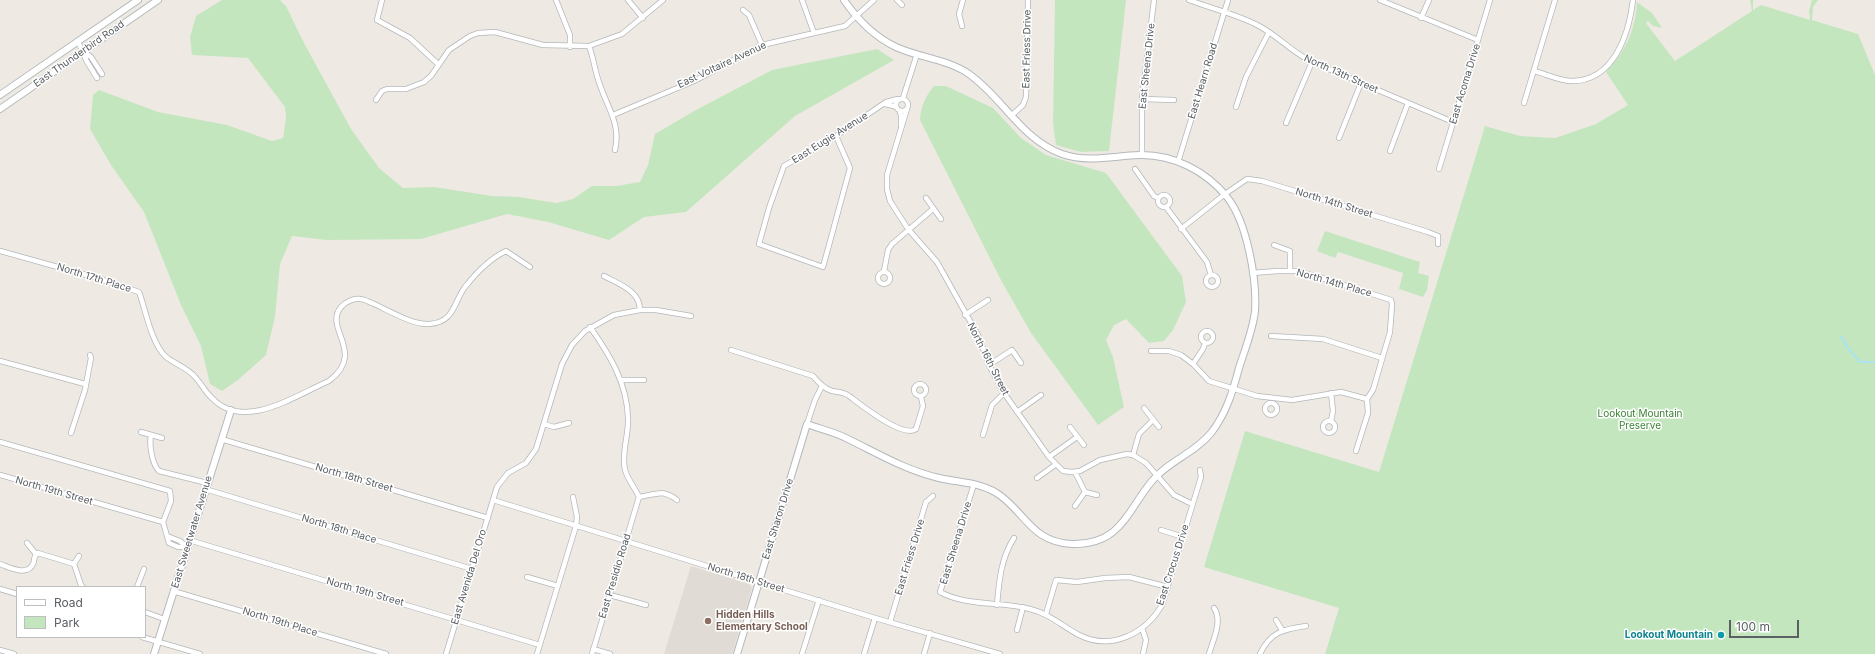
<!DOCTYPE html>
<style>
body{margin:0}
#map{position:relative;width:1875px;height:654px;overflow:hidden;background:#eeeae3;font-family:Inter,sans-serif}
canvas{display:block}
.legend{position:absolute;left:16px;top:586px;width:130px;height:52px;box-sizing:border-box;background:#fff;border:1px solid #bdbfc1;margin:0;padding:5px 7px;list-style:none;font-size:12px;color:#5b6064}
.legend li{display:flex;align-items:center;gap:8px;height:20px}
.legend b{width:20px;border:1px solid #bdbfc1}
.scale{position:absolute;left:1729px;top:620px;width:70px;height:18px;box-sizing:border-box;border:2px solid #5b6064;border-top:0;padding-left:5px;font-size:12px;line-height:14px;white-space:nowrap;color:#5b6064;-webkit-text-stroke:3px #fff;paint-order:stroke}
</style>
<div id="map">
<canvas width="1875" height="654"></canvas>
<ul class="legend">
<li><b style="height:5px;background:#fff"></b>Road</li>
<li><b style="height:11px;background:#c4e6bf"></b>Park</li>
</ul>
<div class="scale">100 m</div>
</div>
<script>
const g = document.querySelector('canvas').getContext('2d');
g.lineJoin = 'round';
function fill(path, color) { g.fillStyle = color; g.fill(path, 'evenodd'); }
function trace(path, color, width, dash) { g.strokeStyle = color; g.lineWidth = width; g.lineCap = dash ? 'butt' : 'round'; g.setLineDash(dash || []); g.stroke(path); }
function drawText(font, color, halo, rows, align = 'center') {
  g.font = font + ' Inter,sans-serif'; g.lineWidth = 3; g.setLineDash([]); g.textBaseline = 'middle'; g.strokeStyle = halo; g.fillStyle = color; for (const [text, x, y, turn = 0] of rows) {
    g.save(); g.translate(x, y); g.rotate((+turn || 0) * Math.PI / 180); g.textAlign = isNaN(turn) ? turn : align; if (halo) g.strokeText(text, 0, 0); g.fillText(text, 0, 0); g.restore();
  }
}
const education = new Path2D(`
 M691 566 749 584 752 588 732 654H664Z`);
const green = new Path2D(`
 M222 0H280L286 6 304 43 351 129 379 168 403 188 434 187 492 196 519 197 556 203 573 199 592 186H616L640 182 648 165 655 134 696 110 772 70 877 49 894 60 795 116 686 212 644 217 609 240 548 222 507 214 421 239 327 240 292 236 280 264 275 317 266 355 238 380 222 391 210 384 201 346 181 305 144 212 111 165 90 129 93 95 99 90 158 112 227 125 272 141 283 138 286 118 285 107 248 58 192 55 190 37 196 16Z
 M1055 0H1126L1109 151 1081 152 1056 145 1053 123Z
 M1750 0H1753V10L1761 5 1810 20 1809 11 1812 0H1818L1813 7 1812 20 1858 34 1875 75V654H1325L1339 608 1204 567 1245 431 1379 472 1485 126 1520 136 1555 138 1596 124 1628 105 1606 72C1626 50 1635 32 1637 2L1652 13 1662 28 1653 26 1648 21 1646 23 1675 61 1752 11Z
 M934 86H946L993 108 1021 138 1046 155 1106 173 1182 276 1186 302 1173 330 1164 341 1149 343 1126 319 1114 325 1106 340 1113 357 1124 407 1098 425 1031 333 1002 282 920 120C921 106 925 97 934 86Z
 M1325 231 1420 262 1418 273 1429 276 1427 290 1423 297 1399 289 1403 273 1338 252 1335 258 1317 251Z`);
const stream = new Path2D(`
 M1841 336 1848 348 1860 362H1875`);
const street = new Path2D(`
 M382 0 377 20 410 38 438 64
 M556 0 570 35V47
 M628 0 643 18
 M802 0 814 33
 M897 0 902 5
 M1189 0C1212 9 1237 14 1259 26 1278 36 1292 52 1312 62L1453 122
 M1380 0 1478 40
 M743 10 749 15 762 45
 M1421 18 1429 0
 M962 26 959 14 963 0
 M77 41 83 51 91 57 102 74
 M589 46C594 59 595 73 600 85 608 109 621 124 615 150
 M83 51 86 60 97 78
 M1534 71C1546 74 1560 81 1572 81 1614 81 1629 34 1633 0
 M903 98 917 54
 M896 105a6 6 0 1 1 12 0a6 6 0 1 1-12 0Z
 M1142 99 1174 100
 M376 100 382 91 387 89H406L424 82 431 76 449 50 470 36 478 33 495 32 543 45 589 46 622 34 663 0
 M1524 103 1555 0
 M885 104 894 106 897 108
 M1236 107 1246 77 1269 32
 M907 109 887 175V189L890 201 908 229 937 262 979 337 989 365 1004 393 1049 457 1063 471 1072 472 1080 471 1100 460 1127 454 1133 455 1146 463 1174 495 1192 504
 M899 110 901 115V126
 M613 115 694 81 762 45 845 26 874 0
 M1011 116 1023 105 1026 97 1028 0
 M1286 123 1312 62
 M836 136 850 168 823 267 759 244 769 208 784 166 836 136 886 102 898 99
 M1339 138 1361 83
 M1390 151 1408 103
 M1142 155V99L1154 0
 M1178 162 1228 0
 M1135 169 1154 196 1158 198
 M1439 169 1490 0
 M1158 201a6 6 0 1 1 12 0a6 6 0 1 1-12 0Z
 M926 198 941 219
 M1166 207 1207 262 1211 275
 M1181 229 1225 194 1247 179 1262 181 1428 232 1438 236V244
 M1274 245 1290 251V270
 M0 251 97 278 139 292C146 311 151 342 165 356 174 364 187 367 195 377 201 383 205 392 212 398 244 432 296 395 329 381 367 352 323 329 341 307 345 302 354 298 360 299 364 299 369 302 372 303 388 310 412 325 429 324 455 322 453 303 465 287 476 273 489 259 506 251L530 267
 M884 271 888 250 892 244 933 209
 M878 278a6 6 0 1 1 12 0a6 6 0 1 1-12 0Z
 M1252 273 1278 271H1296L1322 278 1391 300 1392 304 1390 332 1373 390 1367 399
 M1206 281a6 6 0 1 1 12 0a6 6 0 1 1-12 0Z
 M604 276C619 284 640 291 640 310
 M965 315 988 300
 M590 327C610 355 627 383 628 418 629 435 621 453 625 470 628 480 635 488 639 497
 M1201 337a6 6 0 1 1 12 0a6 6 0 1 1-12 0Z
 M1271 336 1323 339 1382 358
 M731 350 813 376C818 382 824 389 832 391 838 392 844 392 849 396 860 404 903 439 916 429L923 406 921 397
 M1151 351H1169L1181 355 1193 364 1209 381 1257 396 1292 400 1341 392 1367 399
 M0 361 85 384
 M1193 364 1203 349 1205 343
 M989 365 1012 350 1021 363
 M621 380H644
 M914 390a6 6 0 1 1 12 0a6 6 0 1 1-12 0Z
 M1331 393 1333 411 1331 421
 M1265 409a6 6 0 1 1 12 0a6 6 0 1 1-12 0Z
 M1144 408 1159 427
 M1017 412 1041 395
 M1323 427a6 6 0 1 1 12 0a6 6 0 1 1-12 0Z
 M544 424 554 427 569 423
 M807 424 815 400 822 386
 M1070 427 1084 445
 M141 432 162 438
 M71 433 85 390 91 358 90 355
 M151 435C149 445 152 464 159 471L207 483
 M983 435 992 405 1004 393
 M221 439 488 518
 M0 442 170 491 171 501 163 522
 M1356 451 1368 413 1367 399
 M1133 455 1139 434 1153 420
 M1049 457 1077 437
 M1075 472 1085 492 1097 495
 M0 475 163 522 169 543 178 547H187
 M1037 478 1055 465
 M974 484 940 592C968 607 1001 601 1030 609 1050 614 1062 626 1079 635 1111 651 1145 634 1162 605L1201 477 1200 470
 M205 489 472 569
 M639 497C655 495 662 488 677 500
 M493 500 875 618 1000 654
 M1075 506 1085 492
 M1161 530 1183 537
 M167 536 180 541 187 547
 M189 540 540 645
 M27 543 36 554
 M0 564C9 567 27 577 33 564 35 560 33 556 38 553L74 564 81 585 83 587
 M74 564 79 556
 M527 577 558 586
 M137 587 144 569
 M0 589 17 594
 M173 591 386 654
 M610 595 646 605
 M997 605C999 581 1001 558 1014 538
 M145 612 164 619
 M1046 614 1056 580 1077 582 1105 578 1129 577 1168 587
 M1276 620 1282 630
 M890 622 926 502 933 496
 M1142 628 1146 640 1143 654
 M1017 630 1023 607
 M142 637 200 654
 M593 649 610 654
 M0 650 14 654
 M446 654 497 487 508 473 526 463 536 449 562 364 572 345 585 331 614 315 640 310H656L691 316
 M537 654 576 526 577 517 573 497
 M592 654 639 497
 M802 654 819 600
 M864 654 875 618
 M924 654 930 633
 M1209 654C1213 640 1223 621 1214 608
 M1260 654C1270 632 1284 629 1306 626`);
const secondary = new Path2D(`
 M0 95 138 0
 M0 109 158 0
 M154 654 231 410
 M737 654 807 424C820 429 834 432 846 438 877 453 905 470 939 478 960 483 983 482 1001 496 1027 516 1033 542 1072 544 1121 545 1127 511 1152 481 1168 461 1194 454 1211 433 1226 414 1233 391 1239 368 1245 349 1253 330 1255 311 1257 279 1247 222 1227 197 1206 171 1173 154 1139 155 1113 156 1088 163 1062 154 1021 139 1003 98 969 74 947 59 920 58 896 47 875 37 857 19 844 0`);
const markers = [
 [708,621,4,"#8d6e63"],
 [1721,635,4,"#0f9aa8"]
];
const streetNames = [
 ["East Friess Drive",1027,49,-89],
 ["East Thunderbird Road",79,54,-35],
 ["East Voltaire Avenue",722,65,-25],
 ["East Sheena Drive",1147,66,-84],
 ["North 13th Street",1341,74,24],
 ["East Hearn Road",1203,81,-73],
 ["East Acoma Drive",1465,84,-73],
 ["East Eugie Avenue",830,138,-32],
 ["North 14th Street",1334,203,17],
 ["North 17th Place",94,278,17],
 ["North 14th Place",1334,283,16],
 ["North 16th Street",988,359,63],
 ["North 18th Street",354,478,16],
 ["North 19th Street",54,491,16],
 ["East Sharon Drive",778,519,-73],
 ["North 18th Place",339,529,17],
 ["East Sweetwater Avenue",192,532,-73],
 ["East Sheena Drive",956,543,-73],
 ["East Friess Drive",910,557,-73],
 ["East Crocus Drive",1173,565,-72],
 ["East Presidio Road",615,576,-73],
 ["East Avenida Del Oro",469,577,-73],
 ["North 18th Street",746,578,17],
 ["North 19th Street",365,592,16],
 ["North 19th Place",280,622,17]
];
const parkNames = [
 ["Lookout Mountain",1640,414],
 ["Preserve",1640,426]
];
const educationNames = [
 ["Hidden Hills",716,615],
 ["Elementary School",716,627]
];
const cultureNames = [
 ["Lookout Mountain",1713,635]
];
fill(education, '#e0dbd4');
fill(green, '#c4e6bf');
trace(stream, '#a2e3ff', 1.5);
trace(street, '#b3b7ba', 6);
trace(secondary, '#b4b9bd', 8);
trace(street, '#fff', 4.5);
trace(secondary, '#fff', 6);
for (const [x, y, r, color] of markers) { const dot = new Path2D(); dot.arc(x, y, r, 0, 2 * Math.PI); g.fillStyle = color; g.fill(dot); trace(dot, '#fff', 1.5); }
drawText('10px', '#5b6064', '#fff', streetNames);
drawText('10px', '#3b8234', '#fff', parkNames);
drawText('bold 10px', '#785e54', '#fff', educationNames, 'left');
drawText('bold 10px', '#0d838f', '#fff', cultureNames, 'right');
</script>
